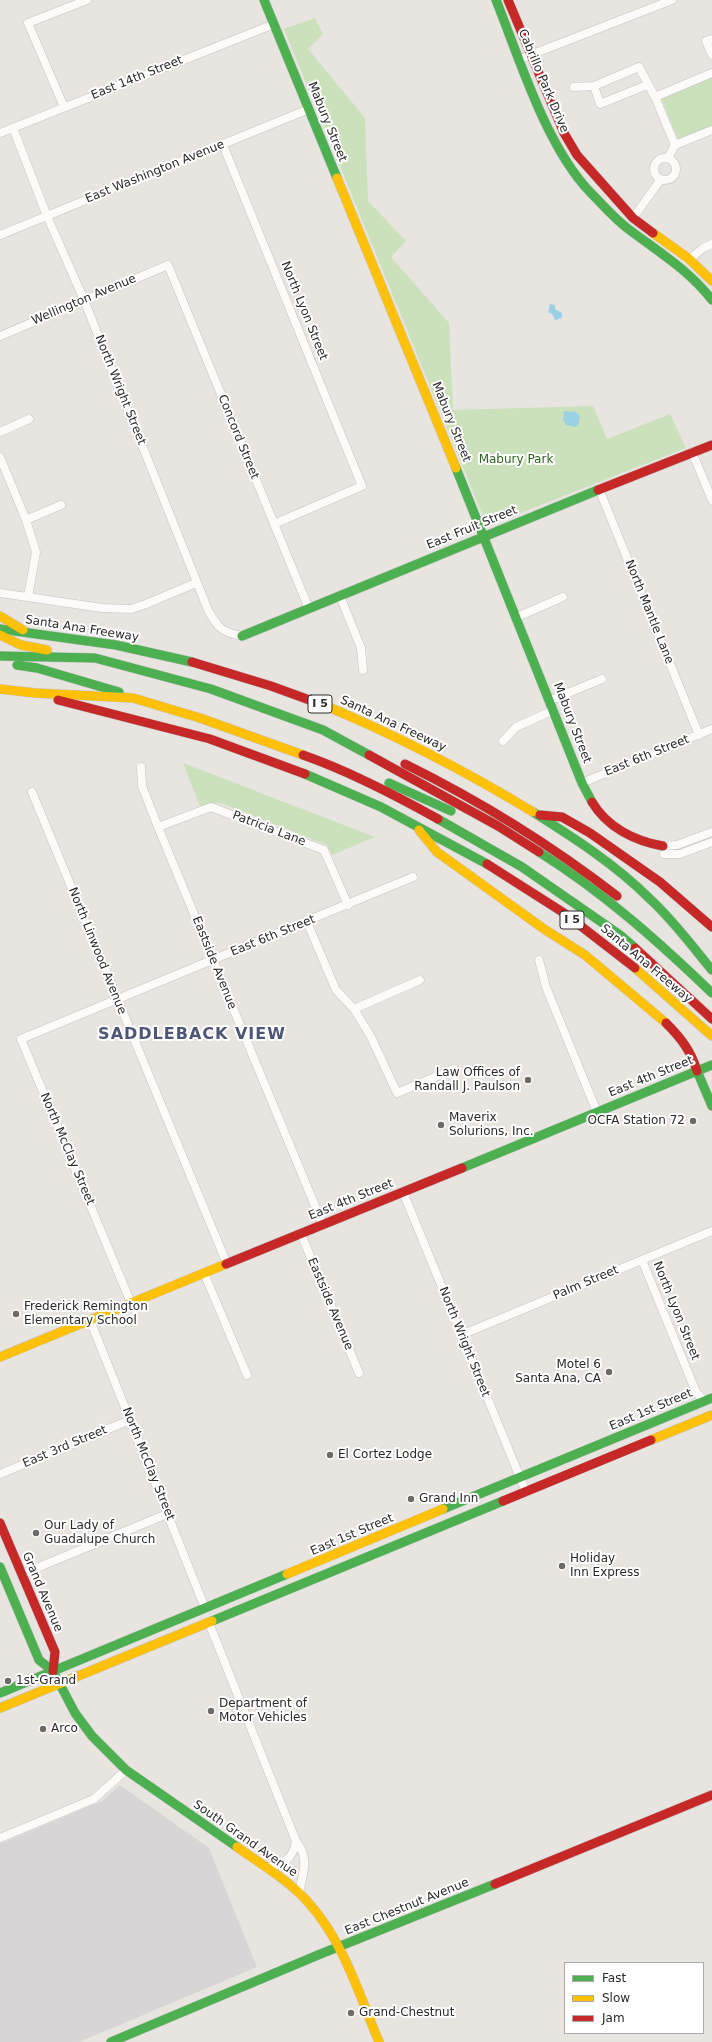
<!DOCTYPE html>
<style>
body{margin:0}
#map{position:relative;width:712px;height:2042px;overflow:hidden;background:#e8e4e0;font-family:"DejaVu Sans",sans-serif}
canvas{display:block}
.legend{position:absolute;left:564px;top:1962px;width:140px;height:72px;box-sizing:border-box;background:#fff;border:1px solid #aaa;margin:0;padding:5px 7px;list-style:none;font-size:12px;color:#2a2a2a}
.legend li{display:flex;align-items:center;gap:8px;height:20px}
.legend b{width:20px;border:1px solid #aaa}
</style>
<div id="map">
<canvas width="712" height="2042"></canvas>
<ul class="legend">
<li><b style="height:5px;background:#4caf50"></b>Fast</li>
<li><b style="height:5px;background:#ffc107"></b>Slow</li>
<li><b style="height:5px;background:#c62828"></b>Jam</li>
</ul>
</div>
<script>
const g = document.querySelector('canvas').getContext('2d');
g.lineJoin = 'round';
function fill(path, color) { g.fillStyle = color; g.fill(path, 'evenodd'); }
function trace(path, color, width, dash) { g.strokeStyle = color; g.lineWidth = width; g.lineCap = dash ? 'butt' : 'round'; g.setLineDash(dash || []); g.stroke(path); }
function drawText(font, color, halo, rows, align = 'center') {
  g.font = font + ' "DejaVu Sans",sans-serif'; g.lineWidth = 4; g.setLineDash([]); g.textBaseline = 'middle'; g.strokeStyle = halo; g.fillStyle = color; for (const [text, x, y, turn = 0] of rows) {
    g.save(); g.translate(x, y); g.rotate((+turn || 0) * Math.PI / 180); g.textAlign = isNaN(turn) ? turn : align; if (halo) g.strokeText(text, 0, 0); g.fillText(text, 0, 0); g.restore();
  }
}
const industrial = new Path2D(`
 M120 1785 209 1848 257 1967 79 2042H0V1844L102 1801Z`);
const green = new Path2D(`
 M315 18 323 34 308 49 365 118 368 201 406 241 391 257 449 323 453 410 593 406 607 439 670 414 686 448 487 526 284 29Z
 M712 76V127L679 141 661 98Z
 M183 763 375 837 332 855 327 845 224 804 214 803 200 806Z`);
const water = new Path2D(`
 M550 304 555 305V309L562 313V318L555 320 552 314 548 312Z
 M564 411 576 412 580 416 579 423 576 427 566 425 563 419Z`);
const street = new Path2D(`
 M712 39 706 41 712 55
 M520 59 672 0
 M594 86 600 104 647 85
 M574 87 594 86 639 67 655 97 675 145
 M655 97 712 73
 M64 107 28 23 87 0
 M13 128 47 216 84 300 208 610C218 628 221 632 242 636
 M0 133 274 24
 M223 145 362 486 274 524
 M654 169a11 11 0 1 1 22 0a11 11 0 1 1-22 0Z
 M668 158 675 145 712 130
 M633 218 661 179
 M0 235 309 109
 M690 259 703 248 712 244
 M0 336 168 265 309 609
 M0 432 29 419
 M692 452 712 500
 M0 457 26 520 36 552 28 597
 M599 489 699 735
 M26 520 61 505
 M0 593 102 608 131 609 146 604 196 583
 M340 596 361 648 363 670
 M517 617 563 597
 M551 700 602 679
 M503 741 516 727 554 710
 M141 767 142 786 158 827 323 1225
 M582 783 712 729
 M32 792 227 1264
 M158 827 211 807 324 850 348 905
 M663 846 677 845 712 832
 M664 854H680L712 842
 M307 922 336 990 354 1009 371 1037 397 1093 454 1069
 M539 960 546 987 597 1112
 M354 1009 420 980
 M403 1192 526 1492
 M301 1234 359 1373
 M642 1260 696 1392 704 1401
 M204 1273 247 1375
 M131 1303 21 1039 413 877
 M90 1320 205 1608
 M461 1335 712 1231
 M0 1474 130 1420
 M22 1574 167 1514
 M209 1623 296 1841C310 1859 303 1872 299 1893
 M0 1838 94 1799 126 1770
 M267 1868C284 1863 293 1860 296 1841`);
const fast = new Path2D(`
 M264 0 337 178
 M496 0C520 60 546 146 590 192 602 204 614 218 627 228 657 251 688 269 712 300
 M456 468 582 783 592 802
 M0 629 116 645 192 662
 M242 636 598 490
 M0 656 95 658 211 689 323 730 369 755
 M17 665 37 668 119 692
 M305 774 381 807 487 864
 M389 783 451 811
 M533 812C574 838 615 864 650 899 673 920 692 946 712 970
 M438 819 522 867 620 935 635 948
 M539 852C603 892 658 941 712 993
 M697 1071 712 1065
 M462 1168 697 1071 712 1106
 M443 1509 712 1398
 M0 1567 39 1660 53 1671 75 1713 92 1736 126 1770 237 1847
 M212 1621 503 1501
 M0 1693 287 1574
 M111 2042 318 1955 495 1884`);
const slow = new Path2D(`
 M337 178 456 468
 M653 233 688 258 712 281
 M0 616 23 630
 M0 635 21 645 47 650
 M0 689 35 693 133 698 200 718 303 755
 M326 706C398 736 467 772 533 812
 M419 830 437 852 544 929 585 955 666 1023
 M635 968 712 1036
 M0 1357 226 1264
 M651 1440 712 1415
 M287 1574 443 1509
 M0 1708 212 1621
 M237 1847C261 1864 288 1880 307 1901 343 1940 359 1994 379 2042`);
const jam = new Path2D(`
 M508 0 564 133 577 155 633 218 653 233
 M598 490 712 445
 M192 662 271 686 326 706
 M58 700 210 739 305 774
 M303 755C349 771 395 795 438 819
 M369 755 498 826 539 852
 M405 764C480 801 551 845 617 896
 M592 802C607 827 634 841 663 846
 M540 815 562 817 590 833 660 882 712 927
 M487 864 564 913 635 968
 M635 948 712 1019
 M666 1023C681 1038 691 1051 697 1071
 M226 1264 462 1168
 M503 1501 651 1440
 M0 1523 55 1652 53 1671
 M495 1884 712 1795`);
const markers = [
 [528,1080,4,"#6c6b6a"],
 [693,1121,4,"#6c6b6a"],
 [441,1125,4,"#6c6b6a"],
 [16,1314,4,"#6c6b6a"],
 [609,1372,4,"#6c6b6a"],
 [330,1455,4,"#6c6b6a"],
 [411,1499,4,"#6c6b6a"],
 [36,1533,4,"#6c6b6a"],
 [562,1566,4,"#6c6b6a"],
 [8,1681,4,"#6c6b6a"],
 [211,1711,4,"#6c6b6a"],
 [43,1729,4,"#6c6b6a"],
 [351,2013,4,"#6c6b6a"]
];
const shields = [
 [320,704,24],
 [572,920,24]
];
const shieldNames = [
 ["I 5",320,704],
 ["I 5",572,920]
];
const streetNames = [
 ["East 14th Street",137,78,-22],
 ["Cabrillo Park Drive",543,81,67],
 ["Mabury Street",327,122,68],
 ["East Washington Avenue",155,172,-22],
 ["Wellington Avenue",84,300,-23],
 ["North Lyon Street",304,311,68],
 ["North Wright Street",120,390,68],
 ["Mabury Street",451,422,68],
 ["Concord Street",238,437,68],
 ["East Fruit Street",472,528,-22],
 ["North Mantle Lane",649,612,68],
 ["Santa Ana Freeway",82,629,9],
 ["Mabury Street",572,723,69],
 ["Santa Ana Freeway",393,724,25],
 ["East 6th Street",647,756,-22],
 ["Patricia Lane",269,829,21],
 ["East 6th Street",273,936,-22],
 ["North Linwood Avenue",97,951,68],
 ["Eastside Avenue",214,963,68],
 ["Santa Ana Freeway",646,964,40],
 ["East 4th Street",651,1077,-22],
 ["North McClay Street",67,1149,67],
 ["East 4th Street",351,1200,-22],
 ["Palm Street",586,1283,-23],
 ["Eastside Avenue",330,1304,67],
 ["North Lyon Street",676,1311,68],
 ["North Wright Street",464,1342,68],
 ["East 1st Street",651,1410,-23],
 ["East 3rd Street",65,1447,-23],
 ["North McClay Street",148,1464,68],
 ["East 1st Street",352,1535,-23],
 ["Grand Avenue",42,1592,67],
 ["South Grand Avenue",245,1839,35],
 ["East Chestnut Avenue",407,1907,-22]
];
const parkNames = [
 ["Mabury Park",516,460]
];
const poiNames = [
 ["Law Offices of",520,1073,"right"],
 ["Randall J. Paulson",520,1087,"right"],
 ["Maverix",449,1118],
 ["Solurions, Inc.",449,1132],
 ["OCFA Station 72",685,1121,"right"],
 ["Frederick Remington",24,1307],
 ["Elementary School",24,1321],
 ["Motel 6",601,1365,"right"],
 ["Santa Ana, CA",601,1379,"right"],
 ["El Cortez Lodge",338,1455],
 ["Grand Inn",419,1499],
 ["Our Lady of",44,1526],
 ["Guadalupe Church",44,1540],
 ["Holiday",570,1559],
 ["Inn Express",570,1573],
 ["1st-Grand",16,1681],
 ["Department of",219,1704],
 ["Motor Vehicles",219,1718],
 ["Arco",51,1729],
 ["Grand-Chestnut",359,2013]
];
const districtNames = [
 ["SADDLEBACK VIEW",192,1035]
];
fill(industrial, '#d8d5d7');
fill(green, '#cbe1bc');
fill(water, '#9ad2e4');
trace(street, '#c4c3c3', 9);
trace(fast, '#c4c3c3', 10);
trace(slow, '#c4c3c3', 10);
trace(jam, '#c4c3c3', 10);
trace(street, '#fcfbfa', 8);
trace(fast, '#4caf50', 9);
trace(slow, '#ffc107', 9);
trace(jam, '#c62828', 9);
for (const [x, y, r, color] of markers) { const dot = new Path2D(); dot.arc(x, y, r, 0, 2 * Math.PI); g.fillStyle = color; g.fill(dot); trace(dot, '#fff', 1.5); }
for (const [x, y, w] of shields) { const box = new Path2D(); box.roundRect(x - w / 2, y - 9, w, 18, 3); g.fillStyle = '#fff'; g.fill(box); trace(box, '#2a2a2a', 1); }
drawText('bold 11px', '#2a2a2a', null, shieldNames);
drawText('12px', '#2a2a2a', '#fff', streetNames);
drawText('12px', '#2e621f', '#fff', parkNames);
drawText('12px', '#2a2a2a', '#fff', poiNames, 'left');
g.letterSpacing = '1px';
drawText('bold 16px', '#4e5677', '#fff', districtNames);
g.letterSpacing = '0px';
</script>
